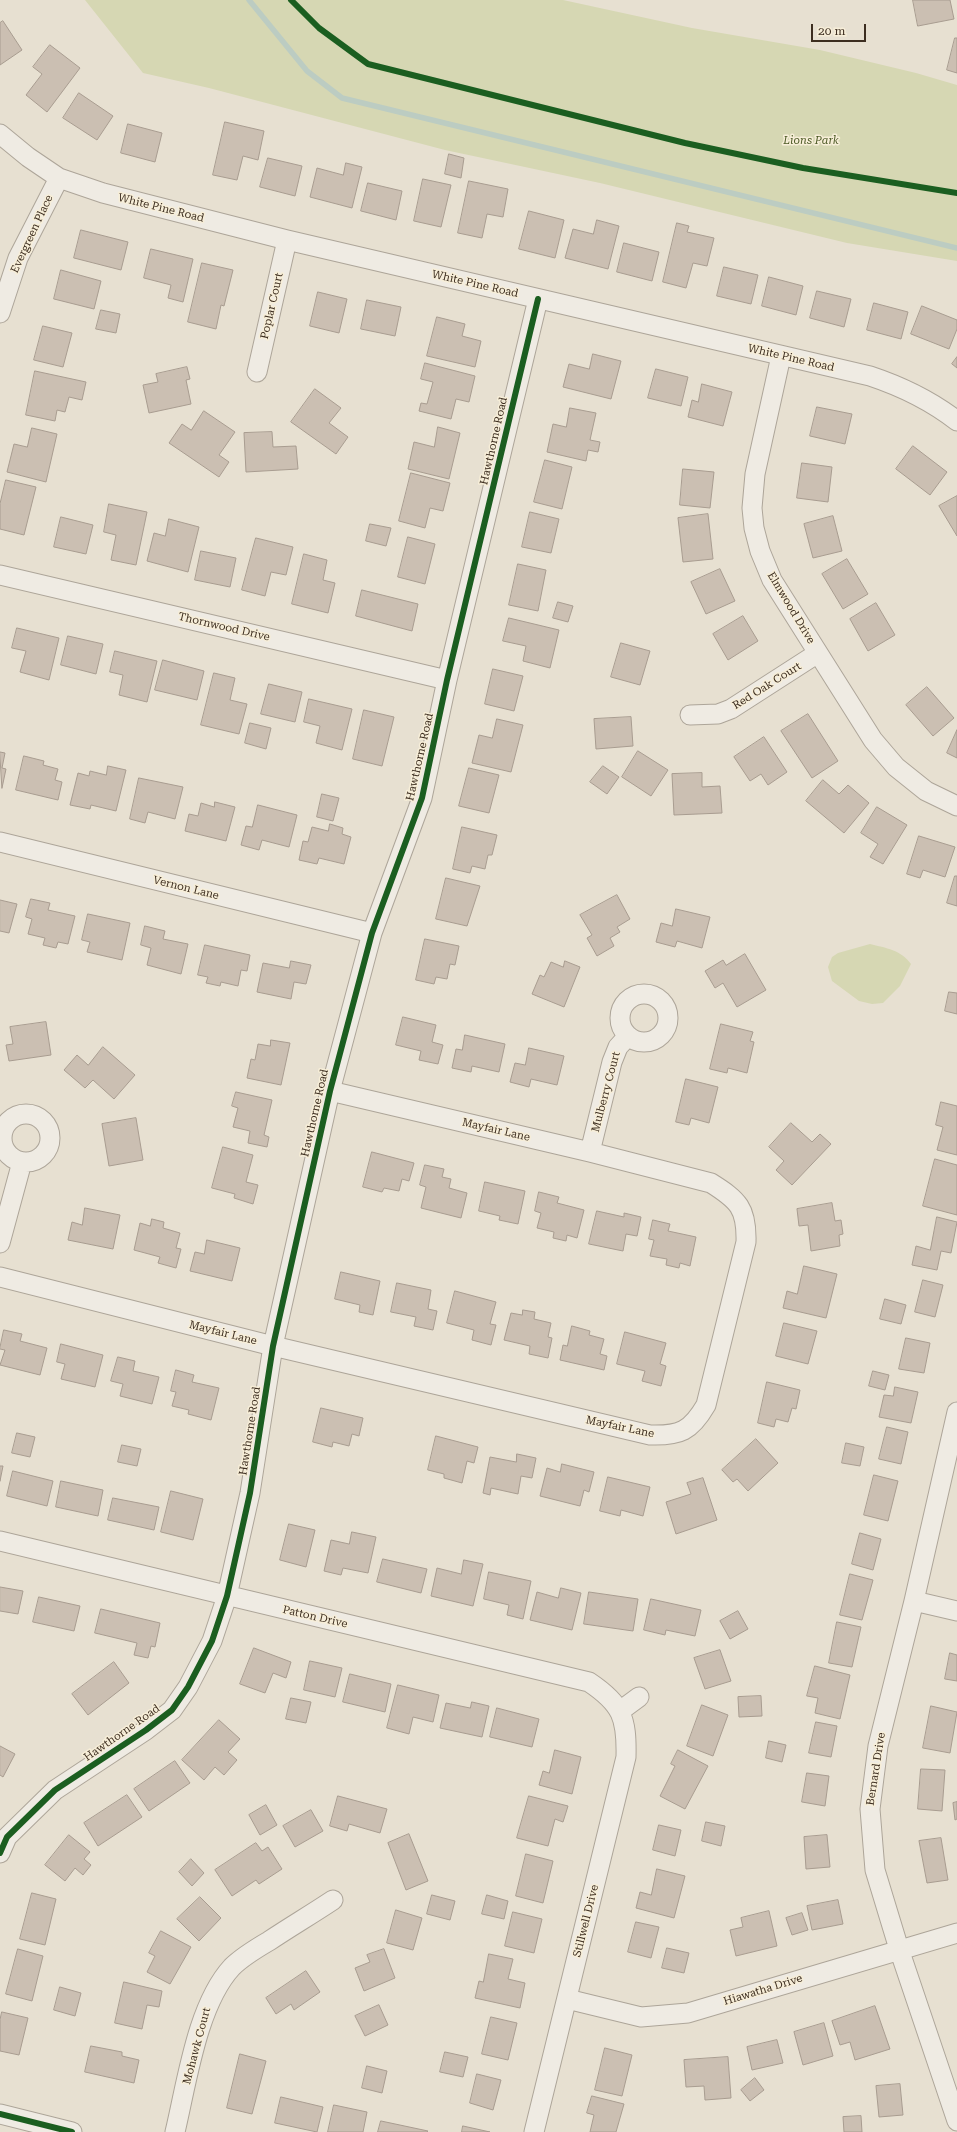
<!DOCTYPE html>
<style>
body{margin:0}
#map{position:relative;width:957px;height:2132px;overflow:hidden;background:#e7e0d1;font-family:"Roboto Serif",serif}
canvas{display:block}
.scale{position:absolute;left:811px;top:24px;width:55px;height:18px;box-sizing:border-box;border:2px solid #3d2e20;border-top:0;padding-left:5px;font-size:12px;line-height:14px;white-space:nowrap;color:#3d2e20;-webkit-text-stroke:3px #f7eed8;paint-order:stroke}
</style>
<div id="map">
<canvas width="957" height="2132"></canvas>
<div class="scale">20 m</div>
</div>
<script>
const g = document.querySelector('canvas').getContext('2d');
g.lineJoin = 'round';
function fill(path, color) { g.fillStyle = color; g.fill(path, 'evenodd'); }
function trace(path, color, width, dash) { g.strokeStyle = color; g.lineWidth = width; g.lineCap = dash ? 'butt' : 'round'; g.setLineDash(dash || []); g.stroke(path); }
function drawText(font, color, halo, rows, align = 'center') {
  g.font = font + ' "Roboto Serif",serif'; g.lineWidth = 3; g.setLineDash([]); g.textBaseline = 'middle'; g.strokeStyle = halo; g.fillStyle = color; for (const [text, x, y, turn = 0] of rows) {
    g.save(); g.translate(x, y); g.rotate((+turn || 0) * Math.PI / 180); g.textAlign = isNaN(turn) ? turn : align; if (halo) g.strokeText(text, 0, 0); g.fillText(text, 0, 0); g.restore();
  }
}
const green = new Path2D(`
 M85 0H563L692 28 820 50 916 73 957 85V261L847 243 600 183 445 150 209 88 143 73Z
 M870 944C886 948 901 950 911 964L900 986 883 1003 872 1004 859 1001 832 981 828 967 832 957 838 953Z`);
const stream = new Path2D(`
 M249 0 307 71 342 98 957 248`);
const building = new Path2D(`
 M913 0H950L954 19 918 26Z
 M3 21 22 50 0 65V23Z
 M955 38H957V73L947 70Z
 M50 45 80 68 47 112 26 95 42 74 33 67Z
 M79 93 113 116 97 140 63 118Z
 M225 122 264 131 258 160 243 156 237 180 213 175Z
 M128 124 162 133 155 162 121 153Z
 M449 154 464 158 461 178 445 174Z
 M268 158 302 166 295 196 260 187Z
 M346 163 362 167 352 208 310 197 317 168 343 175Z
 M423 179 451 185 441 227 414 221Z
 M469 181 508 189 503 217 487 214 482 238 458 233Z
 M368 183 402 191 396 220 361 211Z
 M529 211 564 220 555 258 519 249Z
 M597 220 619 226 608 269 565 258 573 229 593 234Z
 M677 223 689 226 687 232 714 238 707 266 693 263 686 288 663 282Z
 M81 230 128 242 121 270 74 258Z
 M624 243 659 252 652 281 617 272Z
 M151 249 193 259 183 302 168 298 171 285 144 278Z
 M202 263 233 270 224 306 221 305 216 329 188 322Z
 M724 267 758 275 751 304 717 296Z
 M61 270 101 281 94 309 54 299Z
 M769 277 803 286 796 315 762 306Z
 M817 291 851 299 844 327 810 318Z
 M318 292 347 299 339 333 310 326Z
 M367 300 401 307 395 336 361 329Z
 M874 303 908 312 901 339 867 330Z
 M922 306 957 320V329L949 349 911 334Z
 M101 310 120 314 116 333 96 329Z
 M437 317 465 324 462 336 481 341 475 367 427 356Z
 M43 326 72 333 63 367 34 360Z
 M593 354 621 361 611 399 563 387 569 364 589 369Z
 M957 357V368L952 364Z
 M425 363 475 376 469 402 456 399 451 419 419 411 421 403 427 404 433 382 421 379Z
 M187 367 190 379 186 380 191 404 149 413 143 385 158 382 156 374Z
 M656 369 688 377 681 406 648 398Z
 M35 371 86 382 82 400 69 397 65 412 57 410 55 421 26 415Z
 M702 384 732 392 723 426 688 417 692 400 698 402Z
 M315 389 341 408 329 423 348 437 336 454 291 422Z
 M817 407 852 414 845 444 810 436Z
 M570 408 596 413 590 440 600 442 598 452 588 450 586 461 547 452 553 424 566 427Z
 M204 411 235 432 219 455 229 462 219 477 169 443 182 424 191 430Z
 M438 427 460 433 449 479 408 469 414 442 434 447Z
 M32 428 57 434 46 482 7 472 14 444 27 447Z
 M272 432 273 447 296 446 298 469 246 472 244 433Z
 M913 446 947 472 930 495 896 469Z
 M545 460 572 467 562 509 534 502Z
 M802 463 832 467 828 502 797 498Z
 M683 469 714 472 710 508 680 505Z
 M411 473 450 483 443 511 430 508 425 528 399 521Z
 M6 480 36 487 24 535 0 529V504Z
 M957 496V536L939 506Z
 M109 504 147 512 136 565 111 560 116 535 104 532Z
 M530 512 559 519 551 553 522 547Z
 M708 514 713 559 683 562 678 518Z
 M833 516 842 551 813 558 804 524Z
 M61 517 93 525 86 554 54 547Z
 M169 519 199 527 188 572 147 561 154 533 165 536Z
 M370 524 391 528 386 546 366 541Z
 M408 537 435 544 425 584 398 577Z
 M256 538 293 547 286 575 271 572 265 596 242 590Z
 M201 551 236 558 230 587 195 580Z
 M304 554 327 560 323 580 335 583 328 613 292 604Z
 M847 559 868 594 843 609 822 574Z
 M518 564 546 570 538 611 509 605Z
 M720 569 735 601 706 614 691 582Z
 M362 590 418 604 412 631 356 616Z
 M558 602 573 606 568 622 553 618Z
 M876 603 895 635 868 651 850 619Z
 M743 616 758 641 728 660 713 634Z
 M509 618 559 630 550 668 523 661 526 646 503 641Z
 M17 628 59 638 49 680 20 672 26 651 12 648Z
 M68 636 103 644 96 674 61 665Z
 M621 643 650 651 640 685 611 677Z
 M115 651 157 661 147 702 119 695 123 675 110 672Z
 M163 660 204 671 197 700 155 690Z
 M493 669 523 676 514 711 485 704Z
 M214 673 235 678 230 700 247 704 239 734 201 725Z
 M269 684 302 692 295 722 261 714Z
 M927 687 954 718 933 736 906 705Z
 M309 699 352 709 342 750 316 743 320 726 304 722Z
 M364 710 394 717 382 766 353 759Z
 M808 714 838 761 812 778 781 731Z
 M631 717 633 746 596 749 594 719Z
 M497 719 523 725 511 772 472 763 479 735 492 738Z
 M250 723 271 728 266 749 245 743Z
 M957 730V758L947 753Z
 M764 737 787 772 768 785 761 774 750 781 734 757Z
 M638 751 668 770 651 796 622 777Z
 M0 752 5 753 2 768 6 769 2 788Z
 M24 756 44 761 43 765 58 769 55 780 62 782 58 800 16 790Z
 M108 766 126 770 116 811 91 805 90 809 70 805 78 773 89 776 90 771 106 775Z
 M603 766 619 777 607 794 590 782Z
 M469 768 499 775 489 813 459 806Z
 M702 773V787L720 786 722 813 674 815 672 774Z
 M139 778 183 787 175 819 148 812 145 823 130 819Z
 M823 780 839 794 848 785 869 803 844 833 806 801Z
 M322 794 339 798 333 821 317 817Z
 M215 802 235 807 226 841 185 831 189 814 198 816 201 803 214 807Z
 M258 805 297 815 289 847 262 840 259 850 241 845 246 826 252 827Z
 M877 807 907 825 883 864 870 857 878 844 861 833Z
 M330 824 343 828 342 834 351 837 344 864 319 858 317 864 299 860 303 841 308 842 312 827 328 831Z
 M462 827 497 835 492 855H488L485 869 472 866 470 873 453 869Z
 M919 836 955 847 945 877 923 870 920 878 907 874Z
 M955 876H957V906L947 903Z
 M446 878 480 886 467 926 436 919Z
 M617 895 630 919 617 927 620 932 610 938 614 946 597 956 587 938 592 935 580 915Z
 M31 899 50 903 48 910 75 916 68 944 58 942 56 948 43 945 45 938 28 934 32 919 26 917Z
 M0 900 17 904 9 933 0 931Z
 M676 909 710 917 702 948 677 941 675 947 656 942 661 923 672 926Z
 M88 914 130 923 122 960 87 952 90 942 82 940Z
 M145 926 165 931 163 939 188 944 181 974 147 965 151 948 141 945Z
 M425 939 459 946 455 965 450 964 447 979 436 977 434 984 416 980Z
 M205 945 250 955 247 971 241 970 238 986 221 982 220 986 206 983 208 977 198 975Z
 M745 954 766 990 737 1007 723 983 715 988 705 971 723 960 726 965Z
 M291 961 311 965 306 984 294 982 291 999 257 992 263 963 289 968Z
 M565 961 580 967 564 1007 532 994 540 975 544 977 551 962 563 967Z
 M949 992 957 993V1014L945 1011Z
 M403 1017 436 1025 432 1042 443 1045 438 1064 419 1060 421 1051 396 1045Z
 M46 1022 51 1055 9 1061 6 1045 13 1044 10 1027Z
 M721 1024 753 1032 750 1041 754 1042 747 1073 728 1068 727 1073 710 1069Z
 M465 1035 505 1044 499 1072 472 1066 471 1072 452 1068 456 1049 462 1050Z
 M271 1040 290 1043 281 1085 247 1078 251 1059 255 1060 258 1044 270 1046Z
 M103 1047 135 1075 114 1099 93 1080 85 1088 64 1070 77 1055 88 1065Z
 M529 1048 564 1056 557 1085 531 1079 529 1087 510 1082 515 1063 525 1065Z
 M686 1079 718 1087 709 1123 691 1118 689 1125 676 1122Z
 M236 1092 272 1100 264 1135 269 1137 267 1147 248 1143 250 1131 233 1127 238 1108 232 1106Z
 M941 1102 957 1106V1155L937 1150 943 1127 936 1125Z
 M136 1118 143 1160 109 1166 102 1124Z
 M791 1123 812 1142 820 1134 831 1144 792 1185 776 1170 784 1161 769 1147Z
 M223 1147 253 1155 246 1182 258 1185 253 1204 234 1198 235 1194 212 1188Z
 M372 1152 414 1163 409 1181 402 1179 399 1191 384 1188 382 1192 363 1187Z
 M935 1159 957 1165V1215L923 1206Z
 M425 1165 444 1169 442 1177 451 1179 449 1188 467 1193 461 1218 421 1208 426 1187 420 1185Z
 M485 1182 525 1191 518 1224 499 1220 500 1216 479 1211Z
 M539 1192 559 1197 557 1203 584 1210 577 1238 567 1235 566 1241 553 1238 554 1232 537 1228 541 1213 535 1211Z
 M832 1203 835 1221 841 1220 843 1234 839 1235 840 1246 811 1251 808 1225 799 1226 797 1209Z
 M85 1208 120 1215 113 1249 68 1240 72 1222 82 1225Z
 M597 1211 624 1217V1213L641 1217 637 1236 626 1234 623 1251 589 1244Z
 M937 1217 957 1222 951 1253 941 1251 937 1270 912 1265 916 1246 930 1250Z
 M152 1219 164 1222 163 1228 180 1233 176 1248 181 1249 176 1268 158 1263 160 1257 134 1250 140 1223 150 1226Z
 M653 1220 670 1224 668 1231 696 1237 690 1266 680 1263 679 1268 666 1265 667 1259 650 1256 654 1240 649 1239Z
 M207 1240 240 1248 232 1281 190 1271 195 1252 204 1254Z
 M804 1266 837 1274 826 1318 783 1308 787 1291 797 1294Z
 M341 1272 380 1281 373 1315 359 1312 360 1305 335 1299Z
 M923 1280 943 1285 935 1317 915 1312Z
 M397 1283 431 1290 428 1309 437 1311 433 1330 414 1326 416 1317 391 1312Z
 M455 1291 496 1302 490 1324 496 1325 491 1345 472 1340 474 1330 447 1323Z
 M885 1299 906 1305 901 1324 880 1319Z
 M523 1310 535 1312 534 1319 551 1323 548 1337 552 1338 548 1358 529 1354 530 1346 504 1340 511 1313 522 1315Z
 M784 1323 817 1331 808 1364 776 1356Z
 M572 1326 590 1331 589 1335 604 1339 600 1354 607 1356 604 1370 560 1360 563 1345 567 1346Z
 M4 1330 22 1334 20 1341 47 1348 40 1375 0 1365 5 1350 0 1349Z
 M625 1332 666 1343 660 1364 666 1366 661 1386 642 1381 645 1371 617 1364Z
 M906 1338 930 1343 924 1373 899 1369Z
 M61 1344 103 1355 95 1387 61 1379 65 1364 57 1362Z
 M118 1357 135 1361 133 1371 159 1377 152 1404 120 1396 123 1384 111 1381Z
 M176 1370 194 1375 192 1382 219 1388 211 1420 188 1414 189 1410 172 1406 176 1392 171 1391Z
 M873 1371 889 1375 885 1390 869 1386Z
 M767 1382 800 1390 796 1409 792 1408 788 1422 776 1419 774 1427 758 1423Z
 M895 1387 918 1392 911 1423 879 1417 884 1395 893 1396Z
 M321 1408 363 1418 359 1436 352 1434 349 1446 333 1442 332 1447 313 1442Z
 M887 1427 908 1432 901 1464 879 1459Z
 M17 1433 35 1437 30 1457 12 1453Z
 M436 1436 478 1447 474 1463 467 1461 462 1483 444 1478V1474L428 1470Z
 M756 1439 778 1463 748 1491 737 1479 733 1482 722 1470Z
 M846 1443 864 1447 860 1466 842 1463Z
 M122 1445 141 1449 137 1466 118 1462Z
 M517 1454 536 1458 532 1478 521 1476 518 1494 491 1488 490 1495 483 1493 490 1457 516 1462Z
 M562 1464 594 1472 589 1492 584 1490 580 1506 540 1496 547 1468 560 1472Z
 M0 1466H3L0 1481Z
 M13 1471 53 1481 47 1506 7 1496Z
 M874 1475 898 1481 888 1521 864 1515Z
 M608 1477 650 1487 643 1516 621 1510 620 1516 600 1511Z
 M703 1478 717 1520 676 1534 666 1502 691 1494 687 1483Z
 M61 1481 103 1490 98 1516 56 1507Z
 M171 1491 203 1499 193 1540 161 1532Z
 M113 1498 159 1507 154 1530 108 1520Z
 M289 1524 315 1530 306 1567 280 1560Z
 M352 1532 376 1537 368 1573 343 1568 341 1575 324 1571 331 1540 349 1544Z
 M860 1533 881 1539 873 1570 852 1564Z
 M383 1559 427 1569 421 1593 377 1582Z
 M464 1560 483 1564 473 1606 431 1596 437 1568 461 1574Z
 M489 1572 531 1581 523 1619 507 1615 509 1605 484 1599Z
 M850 1574 873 1580 862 1620 840 1615Z
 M0 1587 23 1591 18 1614 0 1611Z
 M561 1588 581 1593 572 1630 530 1620 537 1592 558 1598Z
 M589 1592 638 1599 633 1631 584 1624Z
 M39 1597 80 1606 74 1631 33 1622Z
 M651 1599 701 1610 695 1636 666 1630 665 1635 644 1630Z
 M101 1609 160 1623 155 1647 151 1646 148 1658 134 1655 137 1643 95 1633Z
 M738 1611 748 1629 730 1639 720 1621Z
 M837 1622 861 1627 852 1667 829 1663Z
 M254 1648 291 1662 286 1678 273 1673 265 1693 240 1684Z
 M720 1650 731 1681 705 1689 694 1658Z
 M950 1653 957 1655V1681L945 1679Z
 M310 1661 342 1668 335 1697 304 1690Z
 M114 1662 129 1683 88 1715 72 1694Z
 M815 1666 850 1675 840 1719 815 1713 818 1698 807 1696Z
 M350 1674 391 1684 385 1712 343 1702Z
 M398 1685 439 1695 433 1722 413 1717 409 1734 387 1728Z
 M761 1696 762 1716 739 1717 738 1697Z
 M291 1698 311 1702 306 1723 286 1719Z
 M472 1702 489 1706 482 1737 440 1728 446 1703 470 1708Z
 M702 1705 728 1715 713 1756 687 1746Z
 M931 1706 957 1712 950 1753 923 1748Z
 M497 1708 539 1719 532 1747 490 1737Z
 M219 1720 240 1739 228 1752 237 1760 224 1775 215 1767 204 1780 182 1760Z
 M816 1722 837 1726 831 1757 809 1753Z
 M769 1741 786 1745 782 1762 766 1758Z
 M0 1746 15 1754 3 1777 0 1775Z
 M555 1750 581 1757 572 1794 539 1785 543 1771 549 1773Z
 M678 1750 708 1766 685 1809 660 1796 675 1766 671 1764Z
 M175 1761 190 1783 149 1811 134 1789Z
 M921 1769 945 1770 942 1811 918 1809Z
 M807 1773 829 1776 825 1806 802 1802Z
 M127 1795 142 1817 98 1846 84 1823Z
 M338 1796 387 1809 380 1833 349 1824 347 1831 330 1826Z
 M529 1796 568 1806 563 1822 555 1819 548 1846 517 1838Z
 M957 1802V1819L955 1820 953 1803Z
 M266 1805 277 1825 260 1835 249 1815Z
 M311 1810 323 1831 295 1847 283 1826Z
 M706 1822 725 1826 721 1846 702 1841Z
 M659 1825 681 1830 675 1856 653 1850Z
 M409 1834 428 1881 406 1890 388 1843Z
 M69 1835 90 1852 84 1859 91 1865 83 1875 75 1868 65 1881 45 1865Z
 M827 1835 830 1867 806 1869 804 1837Z
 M941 1838 948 1880 927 1883 919 1841Z
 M256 1843 262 1851 268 1847 282 1869 259 1884 256 1880 232 1896 215 1870Z
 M526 1854 553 1861 543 1903 516 1896Z
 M191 1859 204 1873 192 1886 179 1872Z
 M657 1869 685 1876 674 1918 636 1908 640 1892 651 1895Z
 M32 1893 56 1899 45 1945 20 1939Z
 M432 1895 455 1901 450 1920 427 1914Z
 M487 1895 508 1901 504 1919 482 1914Z
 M200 1897 221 1918 199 1941 177 1919Z
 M838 1900 843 1924 812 1930 807 1906Z
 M396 1910 422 1918 413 1950 387 1943Z
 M769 1911 777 1946 736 1956 730 1930 743 1927 741 1918Z
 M513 1912 542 1919 534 1953 505 1946Z
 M802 1913 808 1930 792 1935 786 1918Z
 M636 1922 659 1927 651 1958 628 1952Z
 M161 1931 191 1947 170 1984 147 1972 155 1956 149 1953Z
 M667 1948 689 1953 684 1973 662 1968Z
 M18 1949 43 1956 32 2001 6 1994Z
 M384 1949 395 1978 364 1991 355 1968 370 1962 367 1955Z
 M489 1954 513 1959 508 1979 525 1983 520 2008 475 1998 479 1981 483 1982Z
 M306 1971 320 1992 294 2010 291 2004 276 2014 266 1998Z
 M124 1982 162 1991 159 2007 147 2005 142 2029 115 2023Z
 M60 1987 81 1993 75 2016 54 2010Z
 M379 2005 388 2025 365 2036 355 2016Z
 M875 2006 890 2049 855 2060 850 2042 840 2045 832 2021Z
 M2 2012 28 2018 19 2055 0 2051V2020Z
 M491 2017 517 2023 508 2060 482 2054Z
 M824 2023 833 2056 803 2065 794 2032Z
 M777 2040 783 2063 752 2070 747 2047Z
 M91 2046 122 2052V2056L139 2060 134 2083 85 2072Z
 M605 2048 632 2055 622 2096 595 2090Z
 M445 2052 468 2057 463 2077 440 2072Z
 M240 2054 266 2061 252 2114 227 2108Z
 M728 2057 731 2098 705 2100 704 2086 686 2087 684 2060Z
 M367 2066 387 2071 382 2093 362 2088Z
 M477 2074 501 2080 493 2110 470 2103Z
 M755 2078 764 2090 750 2101 741 2090Z
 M900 2084 903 2115 879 2117 876 2086Z
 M592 2096 624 2104 616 2132H590L594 2115 587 2113Z
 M281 2097 323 2107 317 2132 275 2123Z
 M334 2105 367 2112 363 2132H328Z
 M861 2116 862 2132H844L843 2117Z
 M381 2121 428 2131 427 2132H378Z
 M463 2126 490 2132H462Z`);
const minor = new Path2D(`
 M0 134 28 157 59 178 103 193 287 240 870 376C903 387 930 400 957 421
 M0 313 18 258 59 178
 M781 356 755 474 752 508 754 528 760 551 772 580 873 740 896 767 926 791 957 806
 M257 372 287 240
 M0 575 447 680
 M690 715 718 714 731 709 818 653
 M0 842 372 933
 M620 1018a24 24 0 1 1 48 0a24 24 0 1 1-48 0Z
 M2 1138a24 24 0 1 1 48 0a24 24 0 1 1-48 0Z
 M590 1152 612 1062 618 1047 628 1036
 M0 1243 22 1162
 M0 1277 273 1346 650 1435C680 1436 691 1431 706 1405L746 1242C747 1208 738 1200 711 1183L590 1152 330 1091
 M957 1412 914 1601 878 1746 870 1809 875 1870 899 1949 957 2121
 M0 1541 589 1682C622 1704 627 1718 626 1757L534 2132
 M914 1601 957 1611
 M620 1711 639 1697
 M0 1853 7 1837 55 1790 146 1730 172 1710 188 1687 212 1641 227 1596 250 1493 273 1346 330 1091 372 933 422 798 447 680 538 299
 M567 1999 641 2017 688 2013 957 1933
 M0 2114 72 2132
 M175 2132C187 2082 197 2005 232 1967 242 1957 257 1948 269 1941 290 1927 312 1914 333 1900`);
const cycleway = new Path2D(`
 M291 0 319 28 368 64 685 143 803 168 957 193
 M0 1853 7 1837 55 1790 146 1730 172 1710 188 1687 212 1641 227 1596 250 1493 273 1346 330 1091 372 933 422 798 447 680 538 299
 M0 2114 72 2132`);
const parkNames = [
 ["Lions Park",811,141]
];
const streetNames = [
 ["White Pine Road",161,208,14],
 ["Evergreen Place",32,234,-65],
 ["White Pine Road",475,284,13],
 ["Poplar Court",272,306,-77],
 ["White Pine Road",791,358,13],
 ["Hawthorne Road",494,441,-77],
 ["Elmwood Drive",791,608,59],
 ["Thornwood Drive",224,627,13],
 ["Red Oak Court",767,686,-32],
 ["Hawthorne Road",420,757,-77],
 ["Vernon Lane",186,888,14],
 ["Mulberry Court",606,1092,-75],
 ["Hawthorne Road",315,1113,-77],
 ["Mayfair Lane",496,1130,13],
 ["Mayfair Lane",223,1333,14],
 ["Mayfair Lane",620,1427,12],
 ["Hawthorne Road",250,1431,-81],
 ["Patton Drive",315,1617,13],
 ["Hawthorne Road",122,1733,-35],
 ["Bernard Drive",876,1769,-81],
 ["Stillwell Drive",586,1921,-76],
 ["Hiawatha Drive",763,1990,-17],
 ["Mohawk Court",197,2046,-75]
];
fill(green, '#d6d7b3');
trace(stream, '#bcccc2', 5.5);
fill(building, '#cbbfb2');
trace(building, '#a89c90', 1);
trace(minor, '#ada599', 21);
trace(minor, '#efebe3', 19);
trace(cycleway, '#1b5e20', 6);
drawText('italic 11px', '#4d5a26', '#f7eed8', parkNames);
drawText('11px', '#3d2e20', '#f7eed8', streetNames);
</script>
